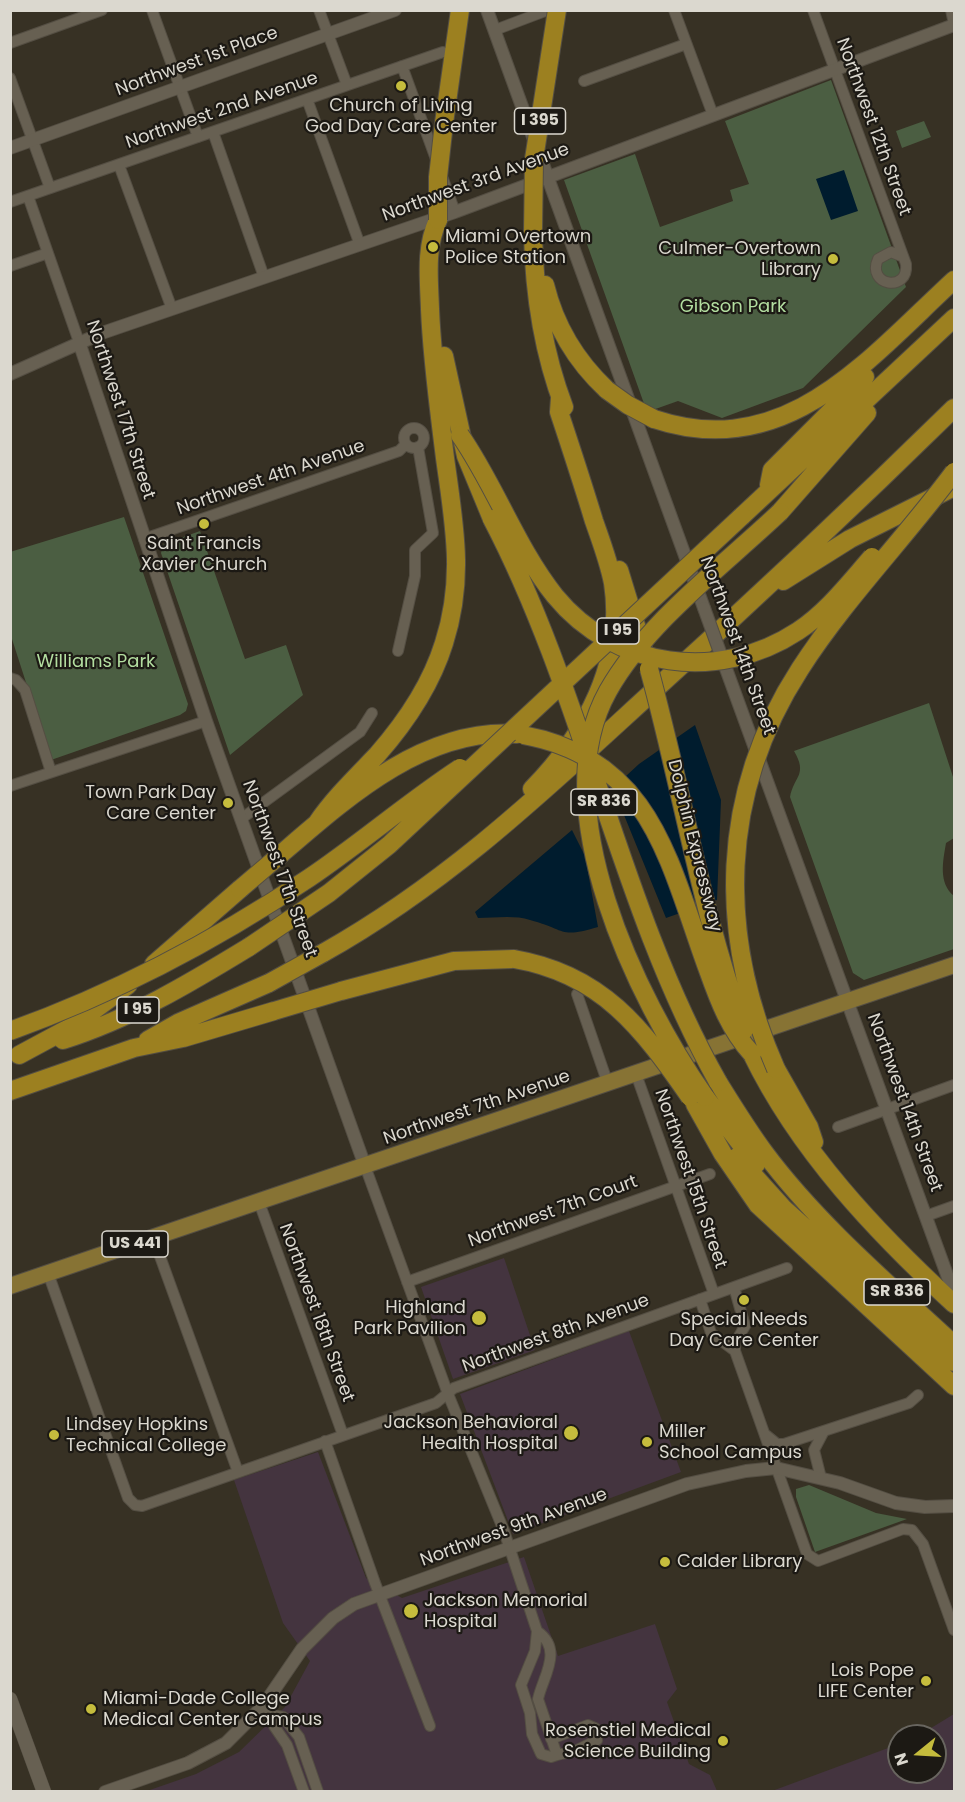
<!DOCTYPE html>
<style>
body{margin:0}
#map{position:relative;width:965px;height:1802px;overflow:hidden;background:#373124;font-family:Poppins,sans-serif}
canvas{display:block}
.frame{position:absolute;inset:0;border:12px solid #dbd8cf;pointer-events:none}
.north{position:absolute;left:887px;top:1724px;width:60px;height:60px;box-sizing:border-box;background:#1c1914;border:2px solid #68655f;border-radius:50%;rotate:252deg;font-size:16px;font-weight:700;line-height:24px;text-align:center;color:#dbd8cf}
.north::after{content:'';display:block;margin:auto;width:21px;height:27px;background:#c5bc3d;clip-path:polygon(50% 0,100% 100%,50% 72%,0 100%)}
</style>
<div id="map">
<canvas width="965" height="1802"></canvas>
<div class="frame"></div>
<div class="north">N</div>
</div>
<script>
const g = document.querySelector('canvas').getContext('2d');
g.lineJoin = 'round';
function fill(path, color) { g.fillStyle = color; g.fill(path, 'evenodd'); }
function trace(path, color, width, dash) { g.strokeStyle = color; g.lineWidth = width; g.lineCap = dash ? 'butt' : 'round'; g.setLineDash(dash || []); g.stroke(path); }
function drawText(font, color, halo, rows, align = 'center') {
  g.font = font + ' Poppins,sans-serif'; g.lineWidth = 4.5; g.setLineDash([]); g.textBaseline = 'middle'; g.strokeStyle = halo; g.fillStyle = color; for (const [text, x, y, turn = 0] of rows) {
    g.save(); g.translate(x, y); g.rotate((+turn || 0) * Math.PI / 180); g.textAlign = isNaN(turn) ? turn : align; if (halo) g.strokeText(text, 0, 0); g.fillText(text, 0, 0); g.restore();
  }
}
const medical = new Path2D(`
 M504 1258 535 1350 453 1379 421 1287Z
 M629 1331 681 1472 513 1534 460 1394Z
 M318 1452 366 1578 402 1598 524 1557 558 1656 655 1624 677 1689 667 1702 689 1764 710 1775 717 1791 144 1792 196 1774 239 1752 285 1707 310 1661 283 1623 234 1480Z
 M954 1714V1791H772L899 1744V1772H935V1736H918Z`);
const green = new Path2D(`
 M831 80 906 287 803 388 722 418 678 401 647 412 564 180 635 154 660 227 733 201 730 190 749 184 725 121Z
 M924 121 931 137 902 148 896 131Z
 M124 517 188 704 186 711 180 715 51 760 11 636 10 552Z
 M200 531 245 659 286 645 303 695 230 755 161 553 164 544Z
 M929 703 954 780V838L946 843C943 861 938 883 954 896V949L864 980 853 973 790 797C794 776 808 775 794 751Z
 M809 1485 876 1513 907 1519 815 1552 796 1497V1489Z`);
const water = new Path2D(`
 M844 170 858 211 831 220 816 179Z
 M695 725 721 800 717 900 666 918 613 788 639 764Z
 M572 830 585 856 598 927C559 939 565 929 530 920 515 915 494 918 478 918L475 912Z`);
const minor = new Path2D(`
 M152 10 198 137
 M319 10 347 85
 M674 10 713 115
 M813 10 906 264C909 293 866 286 878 259L891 252 901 256
 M951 10 954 24
 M495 30 548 10
 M10 43 102 10
 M402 66 437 162
 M10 78 50 188
 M584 81 686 44
 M307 99 360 245
 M213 132 264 277
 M119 165 172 309
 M443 179 455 212
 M28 196 79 342
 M10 202 443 52
 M10 266 48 253
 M404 438a10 10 0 1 1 20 0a10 10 0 1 1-20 0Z
 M144 539 399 451 406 444
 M398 651 415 576V550L433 533 418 447
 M10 678 16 680 25 690 51 772
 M10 786 206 721
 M241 819 360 732 372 713
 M577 994 608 1084
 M636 1074 714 1294
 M838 1127 954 1085
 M365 1166 448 1394 504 1531 537 1631C564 1650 543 1676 538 1699L557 1755 551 1757 541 1754 532 1734 530 1713 521 1685 535 1651 537 1631
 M259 1202 343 1435
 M926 1216 954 1206
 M153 1237 238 1472
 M48 1273 128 1498 135 1505 142 1506 436 1403 454 1388 787 1268
 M407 1282 710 1174
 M734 1287 745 1326 735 1343V1351
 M700 1299 711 1333 735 1351 807 1554 818 1561 903 1529 912 1530 923 1544 954 1630
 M766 1435 777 1444H784L909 1403 918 1395
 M325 1441 375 1583 430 1726
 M821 1478 814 1450 824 1431
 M263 1706 272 1715 283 1717 299 1737 318 1792
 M272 1715 274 1726 287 1745 304 1792
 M551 1739 588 1725 595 1728 597 1740 575 1751 557 1755`);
const tertiary = new Path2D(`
 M487 10 704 608
 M10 148 395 10
 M79 342 206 721 365 1166
 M10 374 102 333 455 212 954 25
 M721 655 954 1294
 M105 1792 188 1763 226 1743 263 1706 302 1649 333 1618 354 1604 687 1484 746 1471 776 1468 840 1483 896 1503 925 1507 954 1506`);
const secondary = new Path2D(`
 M10 1699 44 1792`);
const primary = new Path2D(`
 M10 1286 954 965`);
const motorway = new Path2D(`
 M444 123 460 10
 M533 233C534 292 543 352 564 407
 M545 285C555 326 576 361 607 390
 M444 356 466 456 492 519
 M654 419C786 463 867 360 954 280
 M769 485 772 470 865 377
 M780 512 867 413
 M742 516 954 318
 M619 570 645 655
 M783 581 850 539 954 487
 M532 789C586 734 625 662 613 583 609 562 601 541 594 521 583 485 571 448 559 412L560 398
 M317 823C334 798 356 777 377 755 406 722 431 685 444 643 465 578 454 524 445 458 439 409 432 359 430 309 429 278 425 248 438 220
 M280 855C345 799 424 727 517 734
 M323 953C448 883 545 790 650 694 753 601 855 505 954 408
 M154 964 240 889
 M341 991 454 961 514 959
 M63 1040C130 1019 190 983 249 947
 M148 1040 178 1023 269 983
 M752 1054C799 1151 876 1232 954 1304
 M19 1055 71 1027 128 985
 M776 1069 809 1127 814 1142
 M718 1082C733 1106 747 1129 764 1152 816 1222 886 1282 950 1341
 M10 1091 134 1048 183 1038 274 1011
 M705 1097 756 1164
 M695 1104 723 1154 758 1205 954 1386
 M737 1157 784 1209 954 1362`);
const tertiaryBridge = new Path2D(`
 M704 608 721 655`);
const motorwayBridge = new Path2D(`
 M438 220V177L444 123
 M533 233 534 159 557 10
 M607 390 628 405 654 419
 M460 435C495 485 516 547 555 596 615 669 719 683 798 631 827 612 849 583 872 557
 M492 519C586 699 619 906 718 1082
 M649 669C682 789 701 912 744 1030
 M523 735C653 759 669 864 708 970 719 1001 730 1030 752 1054
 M240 889 280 855
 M249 947 329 893 389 845 742 516
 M514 959C602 974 642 1028 690 1097
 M269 983 323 953
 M274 1011 341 991
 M10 1031C116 993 216 940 309 878 361 843 408 802 460 768
 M776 1069C717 935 719 794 800 669 845 599 905 538 954 472
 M705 1097C637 1000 543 807 608 691 647 622 723 566 780 512`);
const markers = [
 [401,86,6,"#c5bc3d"],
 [433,247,6,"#c5bc3d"],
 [833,259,6,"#c5bc3d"],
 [204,524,6,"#c5bc3d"],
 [228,803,6,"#c5bc3d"],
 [744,1300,6,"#c5bc3d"],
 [479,1318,8,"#c5bc3d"],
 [571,1433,8,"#c5bc3d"],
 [54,1435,6,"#c5bc3d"],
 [647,1442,6,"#c5bc3d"],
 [665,1562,6,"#c5bc3d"],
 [411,1611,8,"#c5bc3d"],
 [926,1681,6,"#c5bc3d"],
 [91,1709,6,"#c5bc3d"],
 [723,1741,6,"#c5bc3d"]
];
const shields = [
 [540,121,51],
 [618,631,42],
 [604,802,66],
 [138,1010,42],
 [135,1244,66],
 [897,1292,66]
];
const shieldNames = [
 ["I 395",540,121],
 ["I 95",618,631],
 ["SR 836",604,802],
 ["I 95",138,1010],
 ["US 441",135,1244],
 ["SR 836",897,1292]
];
const streetNames = [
 ["Northwest 1st Place",197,62,-20],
 ["Northwest 2nd Avenue",222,111,-19],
 ["Northwest 12th Street",873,127,70],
 ["Northwest 3rd Avenue",476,183,-20],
 ["Northwest 17th Street",120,410,72],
 ["Northwest 4th Avenue",271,478,-19],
 ["Northwest 14th Street",737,646,70],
 ["Dolphin Expressway",694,846,76],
 ["Northwest 17th Street",279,869,70],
 ["Northwest 14th Street",904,1103,70],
 ["Northwest 7th Avenue",477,1108,-19],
 ["Northwest 15th Street",690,1179,71],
 ["Northwest 7th Court",553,1212,-20],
 ["Northwest 18th Street",316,1313,70],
 ["Northwest 8th Avenue",556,1334,-20],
 ["Northwest 9th Avenue",514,1528,-20]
];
const poiNames = [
 ["Church of Living",401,106,"center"],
 ["God Day Care Center",401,127,"center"],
 ["Miami Overtown",445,237],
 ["Police Station",445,258],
 ["Culmer-Overtown",821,249,"right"],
 ["Library",821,270,"right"],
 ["Saint Francis",204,544,"center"],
 ["Xavier Church",204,565,"center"],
 ["Town Park Day",216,793,"right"],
 ["Care Center",216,814,"right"],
 ["Highland",466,1308,"right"],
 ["Park Pavilion",466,1329,"right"],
 ["Special Needs",744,1320,"center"],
 ["Day Care Center",744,1341,"center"],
 ["Jackson Behavioral",558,1423,"right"],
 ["Health Hospital",558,1444,"right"],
 ["Lindsey Hopkins",66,1425],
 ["Technical College",66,1446],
 ["Miller",659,1432],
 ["School Campus",659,1453],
 ["Calder Library",677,1562],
 ["Jackson Memorial",424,1601],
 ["Hospital",424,1622],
 ["Lois Pope",914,1671,"right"],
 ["LIFE Center",914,1692,"right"],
 ["Miami-Dade College",103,1699],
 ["Medical Center Campus",103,1720],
 ["Rosenstiel Medical",711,1731,"right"],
 ["Science Building",711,1752,"right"]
];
const parkNames = [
 ["Gibson Park",733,307],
 ["Williams Park",96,662]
];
fill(medical, '#44343f');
fill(green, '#4b5e42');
fill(water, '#001c2e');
trace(minor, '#544e43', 12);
trace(tertiary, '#544e43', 14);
trace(secondary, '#544e43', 15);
trace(primary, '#544e43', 18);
trace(motorway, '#544e43', 20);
trace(minor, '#676052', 10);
trace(tertiary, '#676052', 12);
trace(secondary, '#676052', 14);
trace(primary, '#877334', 16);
trace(motorway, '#9c8020', 18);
trace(tertiaryBridge, '#544e43', 14, []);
trace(motorwayBridge, '#544e43', 20, []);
trace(tertiaryBridge, '#676052', 12);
trace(motorwayBridge, '#9c8020', 18);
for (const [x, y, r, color] of markers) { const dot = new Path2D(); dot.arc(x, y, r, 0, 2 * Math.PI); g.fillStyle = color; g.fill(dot); trace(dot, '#1c1914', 2); }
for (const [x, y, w] of shields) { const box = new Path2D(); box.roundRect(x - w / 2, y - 13, w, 26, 4.5); g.fillStyle = '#1c1914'; g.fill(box); trace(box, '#dbd8cf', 1.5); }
drawText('bold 16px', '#dbd8cf', null, shieldNames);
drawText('18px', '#dbd8cf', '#1c1914', streetNames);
drawText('18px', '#dbd8cf', '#1c1914', poiNames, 'left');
drawText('18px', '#b3dea0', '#1c1914', parkNames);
</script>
